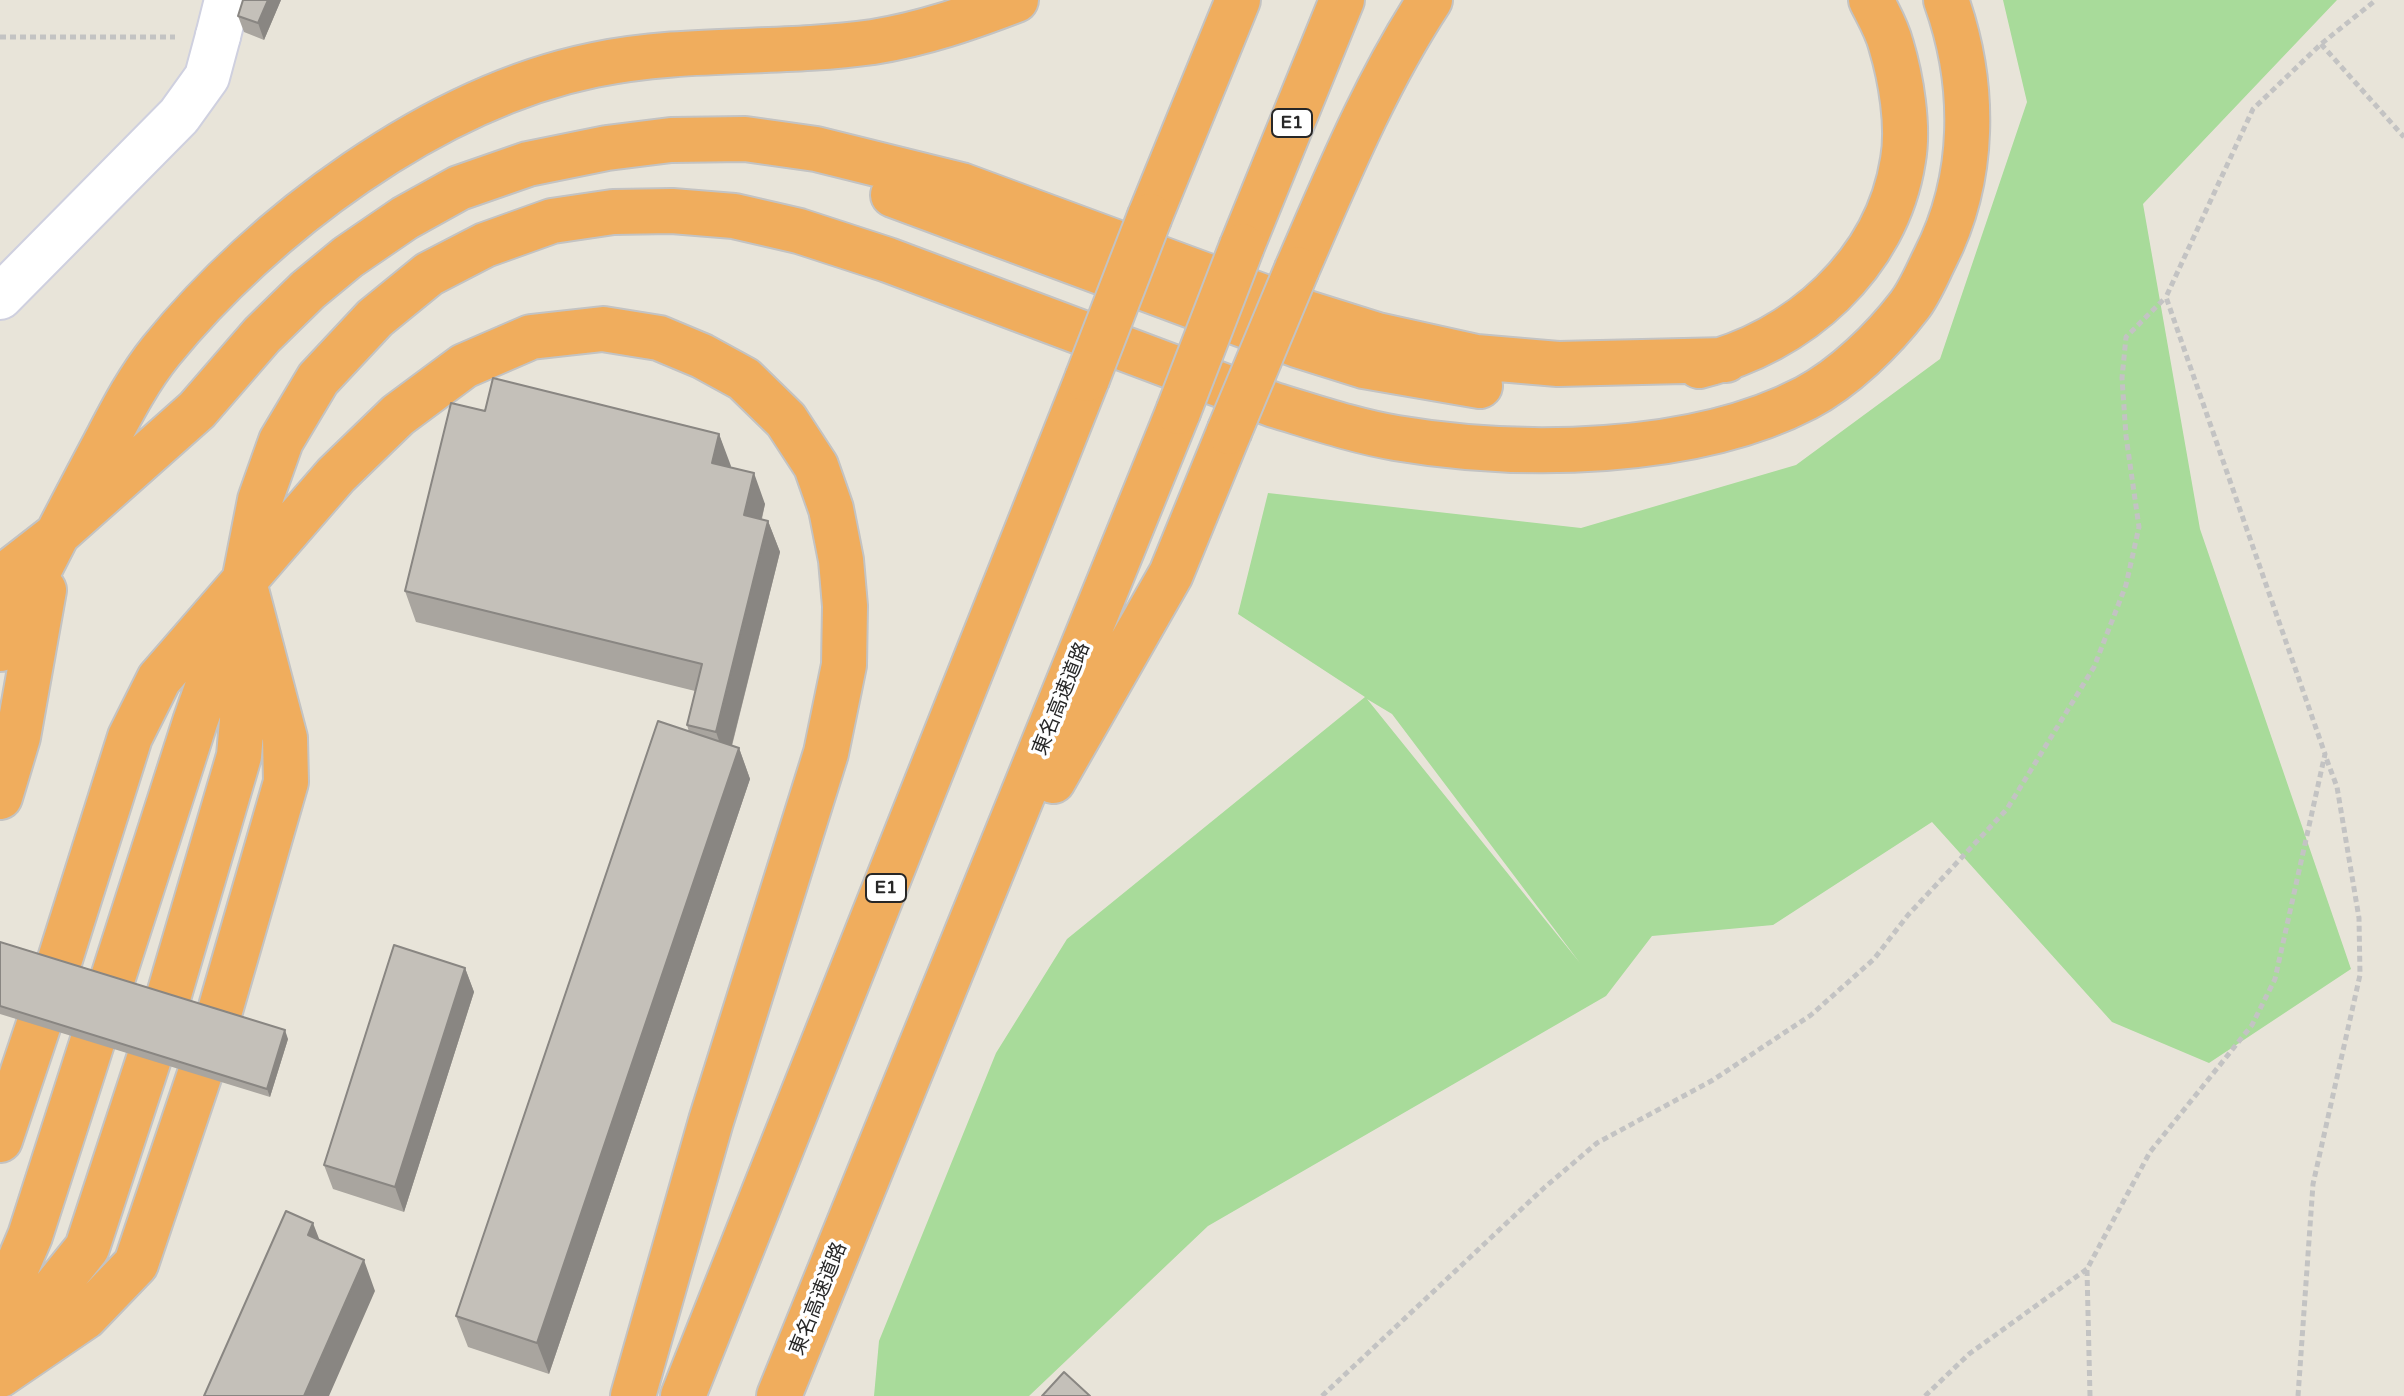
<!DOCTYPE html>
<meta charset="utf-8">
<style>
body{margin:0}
canvas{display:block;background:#e8e4d9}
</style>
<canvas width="2404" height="1396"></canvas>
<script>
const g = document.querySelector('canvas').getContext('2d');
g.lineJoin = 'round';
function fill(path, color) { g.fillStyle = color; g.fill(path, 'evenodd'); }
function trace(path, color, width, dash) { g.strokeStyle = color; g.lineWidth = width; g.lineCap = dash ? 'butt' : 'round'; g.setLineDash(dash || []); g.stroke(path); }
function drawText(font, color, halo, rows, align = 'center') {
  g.font = font + ' "Varela Round","Noto Sans JP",sans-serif'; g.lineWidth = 7; g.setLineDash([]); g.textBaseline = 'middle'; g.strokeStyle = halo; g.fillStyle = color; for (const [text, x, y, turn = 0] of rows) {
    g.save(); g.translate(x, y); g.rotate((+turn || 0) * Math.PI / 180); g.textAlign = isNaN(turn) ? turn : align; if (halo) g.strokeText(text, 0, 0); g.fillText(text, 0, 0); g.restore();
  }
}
const green = new Path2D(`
 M2003 0H2337L2143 204 2200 529 2351 969 2209 1063 2112 1022 1932 822 1773 925 1652 936 1606 996 1208 1226 1029 1396H874L879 1341 996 1053 1067 939 1365 697 1238 614 1268 493 1581 528 1796 465 1940 359 2027 102ZM1367 699 1392 714 1580 963Z`);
const path = new Path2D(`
 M0 37H175
 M2321 44 2404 137
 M2087 1270 2090 1396
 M1322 1396 1545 1187 1597 1143 1713 1080 1811 1015 1874 959 1908 915 2007 809 2094 667 2126 585 2139 527 2126 436 2122 378 2126 337 2166 297
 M1925 1396 1969 1354 2087 1269 2150 1152 2252 1025 2275 979 2325 754 2166 297 2253 109 2321 44 2376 0
 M2298 1396 2313 1184 2360 975 2359 918 2337 787 2325 755`);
const street = new Path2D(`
 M0 297 179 116 207 77 218 36`);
const secondary = new Path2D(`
 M218 36 227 0`);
const highway = new Path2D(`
 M893 195 1297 345 1364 366 1480 386
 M1150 216 1238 0
 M1242 246 1342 0
 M1297 269C1337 177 1375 84 1430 0
 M1699 366C1798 343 1887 264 1903 160 1909 126 1901 78 1891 45 1887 29 1878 14 1871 0
 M0 579 54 537 197 410 262 335 308 290 348 257 405 218 459 188 528 164 607 148 671 140 745 139 816 149 961 185 1307 313 1377 335 1476 357 1558 364 1726 360
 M0 649C32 582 66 517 101 451 119 417 136 382 161 351 263 225 433 98 594 65 686 46 780 55 873 42 923 34 969 18 1016 0
 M1053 781 1171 574 1229 432
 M0 797 18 737 44 590
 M0 1140 50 991 130 737 159 679 336 475 398 415 464 366 531 337 603 329 659 338 702 356 744 379 786 420 816 466 831 509 841 560 845 606 844 665 826 753 711 1121 633 1396
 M0 1307 30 1236 195 722 244 582 260 500 281 441 318 379 375 318 429 274 485 245 552 221 613 212 672 211 734 216 799 231 888 260 1274 405C1314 417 1355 431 1396 438 1520 459 1693 457 1806 398 1844 378 1883 340 1909 306 1920 292 1927 274 1935 258 1976 178 1976 84 1946 0
 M0 1356 87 1248 161 1022 239 756 242 721 243 641
 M0 1375 85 1317 136 1264 213 1035 286 782 285 738 244 582
 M683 1396 1087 379
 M779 1396 1178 412`);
const highwayBridge = new Path2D(`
 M1087 379 1150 216
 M1178 412 1242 246
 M1229 432 1297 269`);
const wall = new Path2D(`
 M281 0 264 40 244 32 238 16Z
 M485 411 719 434 730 467 765 504 762 519 768 521 780 552 732 746 739 748 750 779 549 1374 468 1347 456 1316 689 732 687 725 695 691 416 622 405 591Z
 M0 942 288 1039 270 1097 0 1014Z
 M465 968 474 992 404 1212 333 1189 324 1165Z`);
const shadedWall = new Path2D(`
 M268 0H281L264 40 258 23Z
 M719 434 731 466 724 494 712 463Z
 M754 473 765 504 755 546 744 515Z
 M768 521 780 552 727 764 716 732Z
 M739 748 750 779 549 1374 537 1343Z
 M465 968 474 992 404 1212 395 1187Z
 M285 1030 288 1039 270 1097 267 1089Z
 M313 1223 325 1254 308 1235Z
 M364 1260 375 1291 329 1396H304Z`);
const building = new Path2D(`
 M243 0H268L258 23 238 16Z
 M493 378 719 434 712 463 754 473 744 515 768 521 716 732 687 725 702 664 405 591 451 403 485 411Z
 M658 721 739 748 537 1343 456 1316Z
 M0 942 285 1030 267 1089 0 1006Z
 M394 945 465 968 395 1187 324 1165Z
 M286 1211 313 1223 308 1235 364 1260 304 1396H204Z
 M1064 1372 1090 1396H1042Z`);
const shields = [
 [1292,123,40],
 [886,888,40]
];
const shieldNames = [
 ["E1",1292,123],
 ["E1",886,888]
];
const streetNames = [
 ["東名高速道路",1062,699,-68],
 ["東名高速道路",819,1299,-68]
];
fill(green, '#a8db9a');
trace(street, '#cfd0df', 48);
trace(secondary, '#cfd0df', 48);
trace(highway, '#c3c3c3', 48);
trace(path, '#c3c3c3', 5, [6, 4]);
trace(street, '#fff', 44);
trace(secondary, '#fff', 44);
trace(highway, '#f0ad5d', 44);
trace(highwayBridge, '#c3c3c3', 48, []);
trace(highwayBridge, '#f0ad5d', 44);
fill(wall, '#a9a59f');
fill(shadedWall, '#898682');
fill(building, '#c4c0b9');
trace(building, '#898682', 2);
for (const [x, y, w] of shields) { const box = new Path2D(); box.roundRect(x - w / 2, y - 14, w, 28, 6); g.fillStyle = '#fff'; g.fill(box); trace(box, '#272727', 2); }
drawText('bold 18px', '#272727', null, shieldNames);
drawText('20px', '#272727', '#fff', streetNames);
</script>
